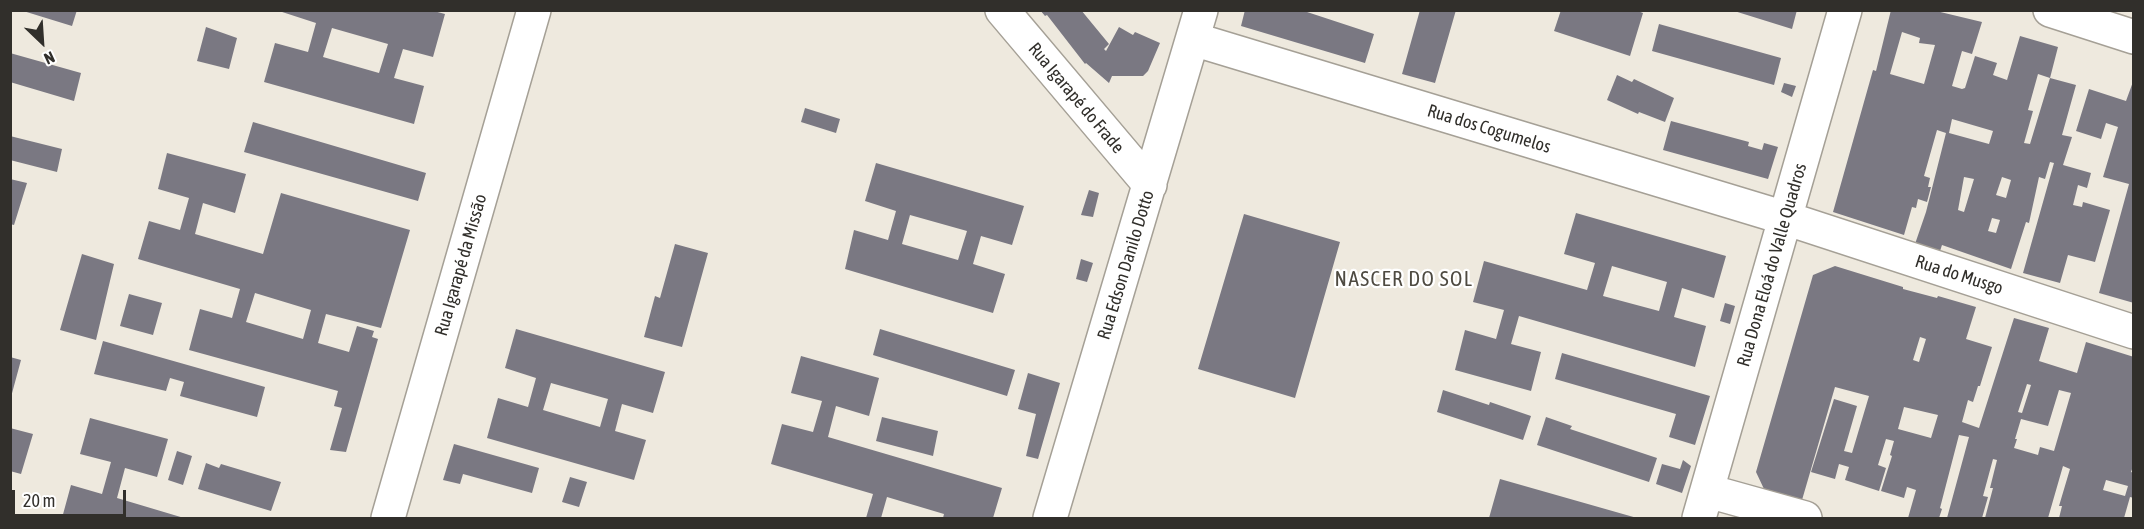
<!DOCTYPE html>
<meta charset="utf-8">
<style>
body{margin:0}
#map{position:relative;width:2144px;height:529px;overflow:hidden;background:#eee9de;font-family:"Asap Condensed",sans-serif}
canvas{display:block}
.frame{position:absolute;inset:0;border:12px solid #312f2b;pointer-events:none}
.north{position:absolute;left:12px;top:12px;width:60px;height:60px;-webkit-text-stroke:4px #fff;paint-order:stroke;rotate:155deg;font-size:16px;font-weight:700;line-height:24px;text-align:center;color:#312f2b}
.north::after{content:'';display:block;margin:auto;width:21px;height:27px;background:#312f2b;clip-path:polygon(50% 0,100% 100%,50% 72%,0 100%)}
.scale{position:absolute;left:12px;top:490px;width:114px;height:27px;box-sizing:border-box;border:3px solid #312f2b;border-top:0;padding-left:8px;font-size:18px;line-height:21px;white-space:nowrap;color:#312f2b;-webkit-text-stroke:4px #fff;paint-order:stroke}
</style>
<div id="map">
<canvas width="2144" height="529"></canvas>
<div class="frame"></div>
<div class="north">N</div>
<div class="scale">20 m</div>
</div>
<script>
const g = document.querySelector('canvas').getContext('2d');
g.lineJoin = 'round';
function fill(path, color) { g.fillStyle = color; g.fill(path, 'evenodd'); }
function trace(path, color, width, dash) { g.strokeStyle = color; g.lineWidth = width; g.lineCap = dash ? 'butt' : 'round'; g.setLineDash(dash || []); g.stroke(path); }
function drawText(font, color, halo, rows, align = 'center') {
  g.font = font + ' "Asap Condensed",sans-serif'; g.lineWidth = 4.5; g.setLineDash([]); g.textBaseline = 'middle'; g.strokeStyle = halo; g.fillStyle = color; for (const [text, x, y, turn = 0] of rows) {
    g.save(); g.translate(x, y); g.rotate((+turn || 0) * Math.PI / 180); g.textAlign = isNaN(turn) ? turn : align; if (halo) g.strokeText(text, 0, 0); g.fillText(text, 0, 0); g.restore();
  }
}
const building = new Path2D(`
 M20 10H77L72 26Z
 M276 10H430L445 14 433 57 403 49 394 78 424 86 414 124 264 82 275 43 308 52 316 23ZM332 28 388 44 379 73 323 57Z
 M1040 10H1081L1109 44 1104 49 1106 51 1119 27 1133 35 1135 32 1160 43 1148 71 1143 76H1112L1109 83 1086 63 1085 64 1047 15 1045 16Z
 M1245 10H1301L1374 34 1365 63 1241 26Z
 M1420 10H1456L1435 83 1402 74Z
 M1561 10H1635L1643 13 1630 56 1554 31Z
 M1731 10H1797L1792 29Z
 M1891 10H1932L1982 22 1972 54 1962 51 1952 86 1962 89 1965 88 1975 56 1997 63 1993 75 2007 80 2020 36 2058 47 2050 78 2038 74 2028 110 2033 111 2024 143 2030 144 2050 78 2076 85 2062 135 2072 137 2063 165 2091 173 2087 188 2078 185 2073 205 2082 207 2083 202 2110 210 2095 262 2068 255 2060 283 2023 273 2054 163 2050 162 2045 179 2039 177 2029 223 2026 222 2011 269 1942 245 1940 251 1915 244 1926 212 1946 133 1937 130 1924 176 1930 178 1928 187H1931L1927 202 1918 199 1916 208 1912 207 1904 235 1833 212 1873 70 1876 71ZM1902 32 1920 38 1919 43 1935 45 1924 84 1890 74ZM1952 119 1993 131 1989 144 1949 133ZM1964 177 1974 179 1964 212 1958 210ZM2002 177 2011 180 2006 198 1996 195ZM1992 218 2000 220 1996 233 1988 231Z
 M1659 24 1781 58 1774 85 1652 51Z
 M206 27 237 38 229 69 197 61Z
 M10 53 81 73 74 101 10 82Z
 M1617 75 1632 82 1634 79 1674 98 1665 122 1639 112 1638 114 1607 100Z
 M2134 79V303L2099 293 2129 184 2103 177 2118 127 2106 123 2101 139 2076 131 2089 89 2126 101Z
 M1784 83 1796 86 1792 97 1781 92Z
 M805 108 840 119 836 133 801 122Z
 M1671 121 1749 142 1748 146 1762 150 1764 143 1778 147 1768 179 1663 150Z
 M253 122 426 173 418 201 244 152Z
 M10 136 62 149 57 172 10 160Z
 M167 153 246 174 235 213 203 203 195 234 263 254 281 193 410 230 381 328 326 314 318 343 349 352 357 326 374 331 372 337 378 339 346 452 330 450 342 408 334 406 338 391 189 350 200 309 232 318 240 289 138 259 149 221 180 230 189 198 158 189ZM255 293 311 310 303 339 246 322Z
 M876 163 1024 206 1012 245 981 236 973 264 1005 274 993 313 845 269 854 230 888 240 896 211 865 201ZM910 215 967 231 958 260 902 244Z
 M10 179 27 183 14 225 10 224Z
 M1089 190 1099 193 1093 217 1081 215Z
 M1576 213 1726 256 1714 298 1682 288 1674 317 1706 326 1695 367 1519 316 1511 344 1541 352 1531 391 1455 370 1465 330 1496 339 1504 310 1473 302 1484 261 1587 290 1595 263 1564 254ZM1612 266 1667 282 1659 311 1603 296Z
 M1244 214 1340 242 1295 398 1198 369Z
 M675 244 708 253 682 347 644 337 655 296 660 298Z
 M82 254 114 264 96 340 60 330Z
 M1081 259 1093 263 1087 282 1076 279Z
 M1835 266 1903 287V289L1937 298 1938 296 1976 307 1966 339 1992 347 1980 386H1978L1973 402 1968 400 1962 422 1979 428 2014 318 2049 328 2039 361 2077 373 2086 342 2134 357V464L2131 472 2134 473V498L2130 497 2124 518H2059L2062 506H2059L2070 469 2063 466 2048 518H1985L1993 488H1990L1997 460 1993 459 1983 496 1988 497 1982 518H1947L1969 437 1959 435 1940 508 1942 509 1939 518H1908L1916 490 1907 487 1904 498 1881 491 1892 456 1890 455 1894 441 1886 439 1878 465 1886 468 1879 491 1845 480 1849 467 1839 464 1835 479 1811 472 1834 399 1857 406 1844 451 1852 453 1869 396 1835 387 1802 500 1764 489 1756 472 1813 275ZM1920 337 1926 339 1919 362 1913 360ZM2027 384 2031 385 2022 413 2018 412ZM2059 390 2071 393 2054 451 2040 447 2038 455 2014 448 2017 439H2015L2021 419 2048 426ZM1904 407 1938 415 1931 438 1898 429ZM2106 480 2128 486 2125 496 2103 490Z
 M129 294 162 303 153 335 120 326Z
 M1725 303 1735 306 1730 324 1720 321Z
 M516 329 665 372 653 413 622 404 615 431 646 440 634 480 487 438 498 398 528 407 536 378 505 368ZM551 383 608 399 600 427 543 410Z
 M880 329 1015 370 1007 396 873 355Z
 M103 341 265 387 257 417 180 396 184 382 170 378 166 391 94 374Z
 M1562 353 1710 396 1695 445 1669 437 1676 414 1555 379Z
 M801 356 879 378 869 416 836 406 828 437 1002 488 993 518H943L944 514 887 497 881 518H866L873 494 771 464 782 424 813 432 822 401 791 393Z
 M10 357 21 360 11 397H10Z
 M1028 373 1060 383 1038 459 1026 456 1036 414 1018 409Z
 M1443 390 1489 405 1490 402 1531 416 1523 440 1437 412Z
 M882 417 938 431 933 456 876 441Z
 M1546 417 1572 426 1570 429 1657 458 1649 482 1537 445Z
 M90 418 168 439 157 477 125 468 117 498 184 518H62L71 485 102 494 111 462 80 454Z
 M10 428 33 434 21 474 10 471Z
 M454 444 539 468 532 493 463 474 460 484 443 480Z
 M177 451 192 456 183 485 168 480Z
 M1683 460 1691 466 1682 493 1656 484 1662 464 1680 469Z
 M206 463 219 468 221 464 281 482 271 511 198 489Z
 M570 477 587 482 579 507 562 502Z
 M1500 479 1637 518H1489Z`);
const minor = new Path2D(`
 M1002 10 1150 185
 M2050 10 2134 37
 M1193 39 1785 218 2134 332
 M1708 491 1805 518
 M388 518 534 10
 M1050 518 1201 10
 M1699 518 1845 10`);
const streetNames = [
 ["Rua Igarapé do Frade",1076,98,50],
 ["Rua dos Cogumelos",1489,129,17],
 ["Rua Igarapé da Missão",461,265,-74],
 ["Rua Edson Danilo Dotto",1126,265,-73],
 ["Rua Dona Eloá do Valle Quadros",1772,265,-74],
 ["Rua do Musgo",1959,275,18]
];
const quarterNames = [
 ["NASCER DO SOL",1404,279]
];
fill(building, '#7a7882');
trace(minor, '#a5a096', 36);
trace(minor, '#fff', 33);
drawText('18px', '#312f2b', '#fff', streetNames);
g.letterSpacing = '1.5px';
drawText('21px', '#4e4a41', '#fff', quarterNames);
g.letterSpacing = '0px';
</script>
